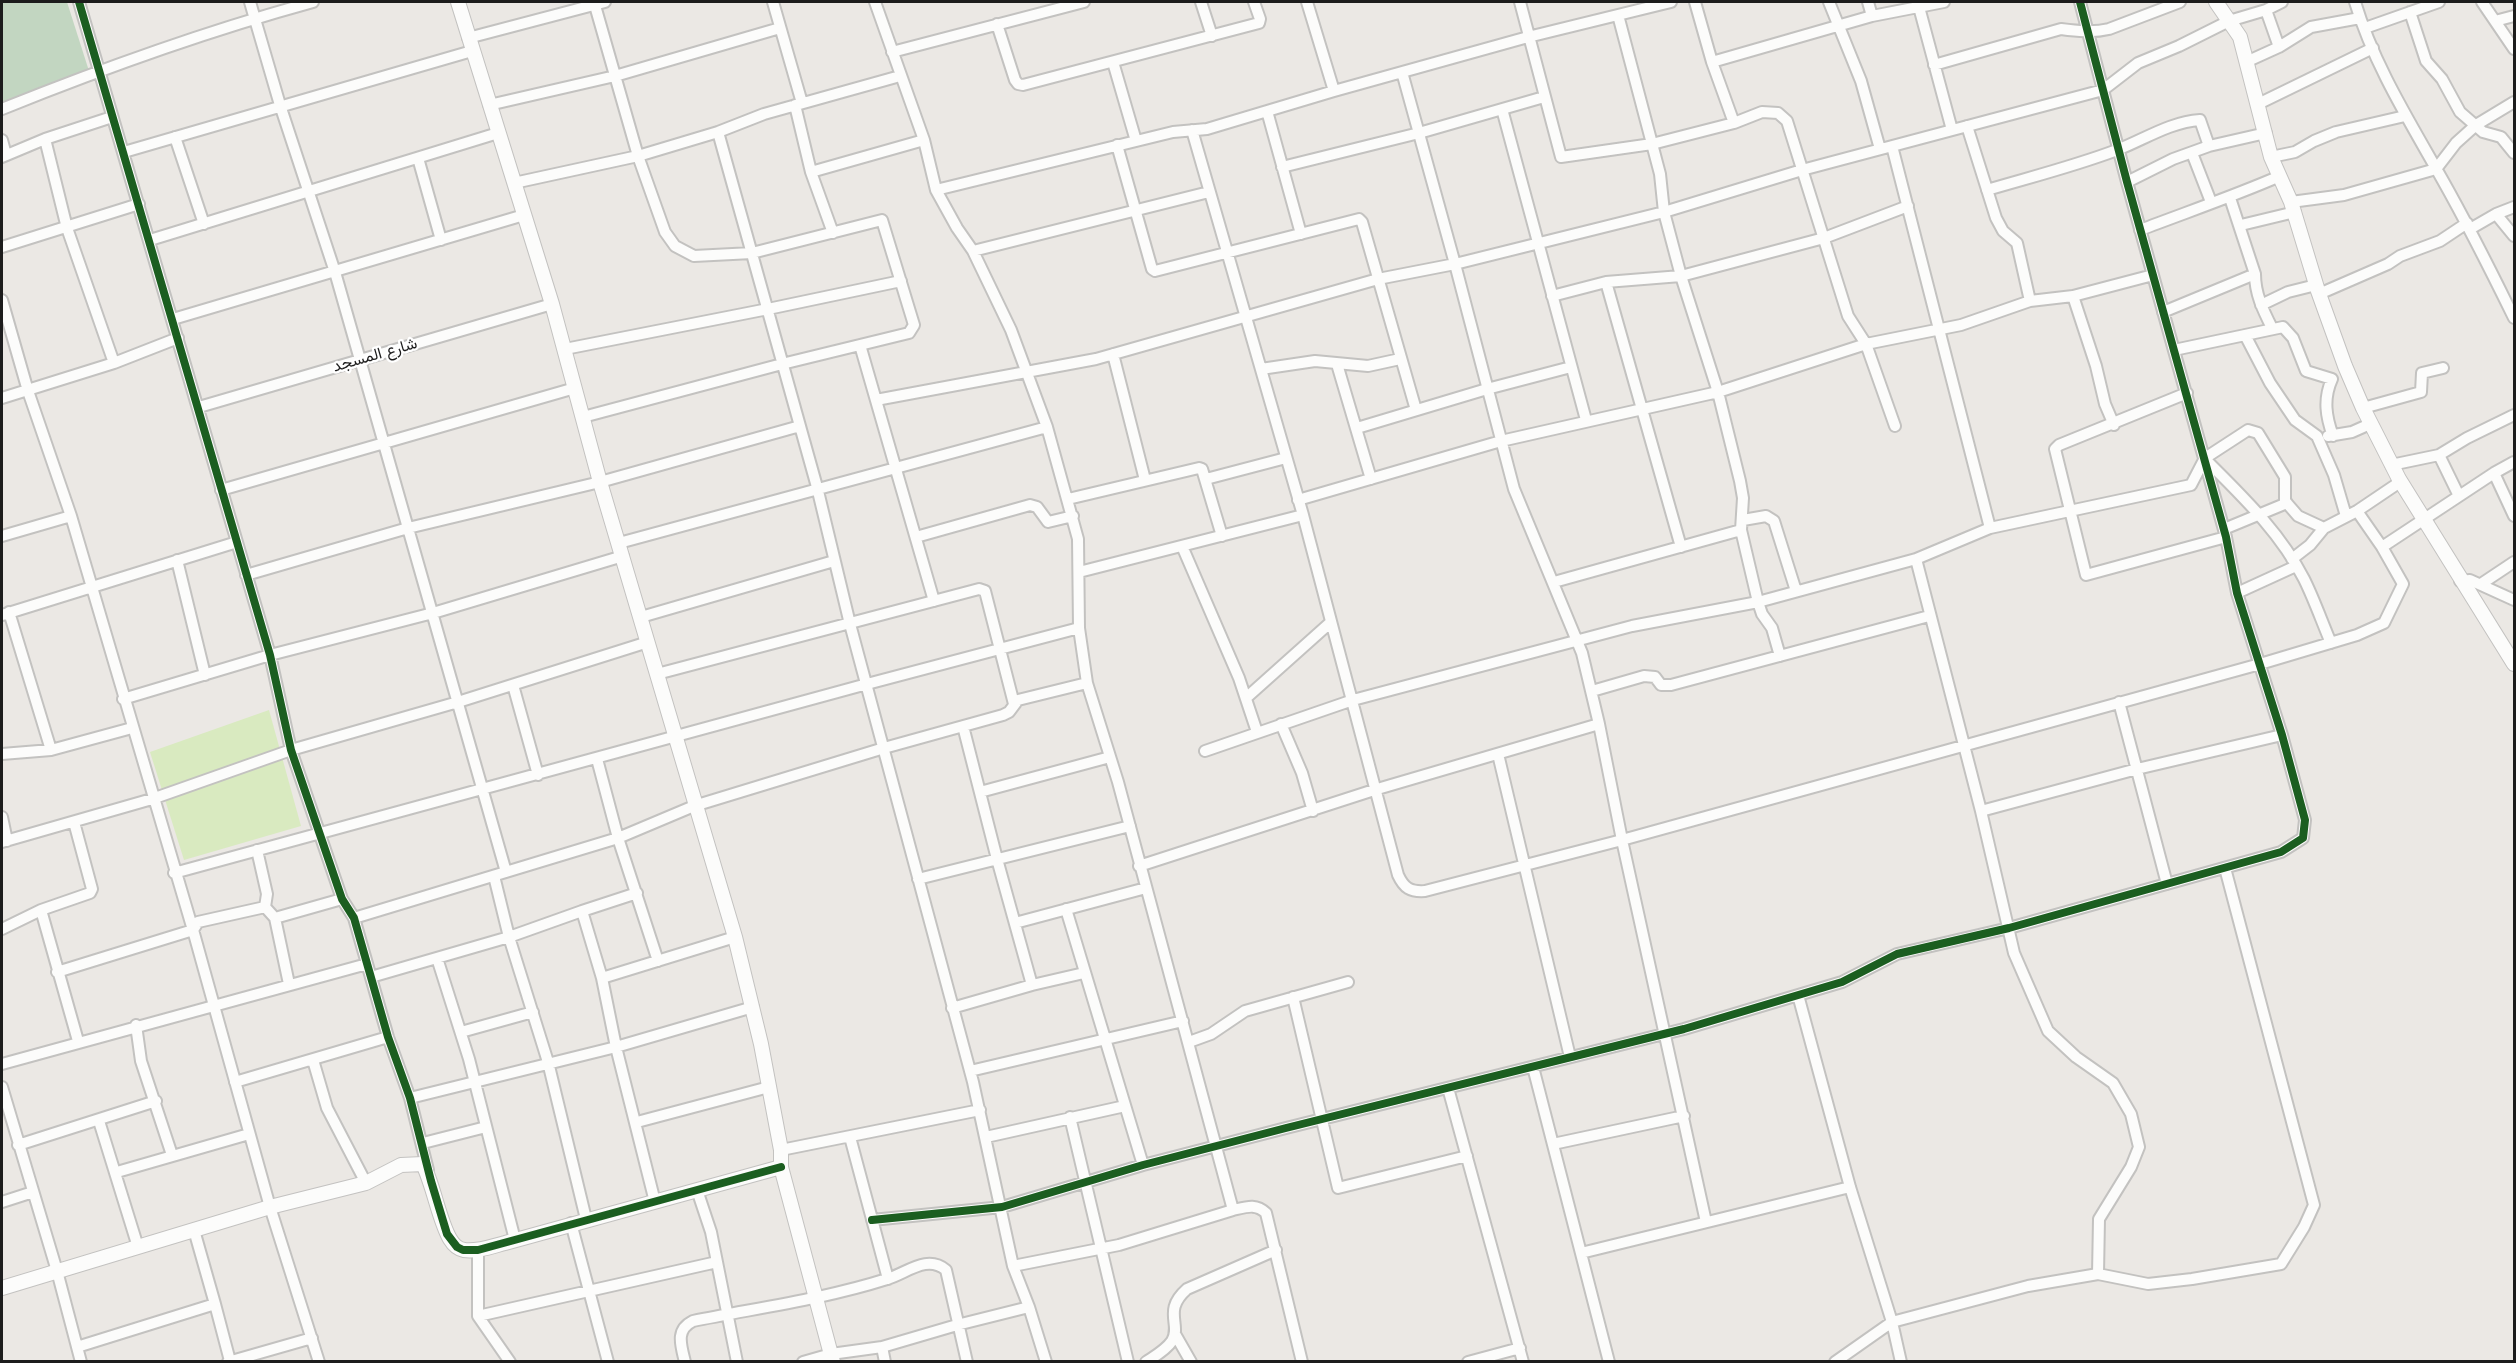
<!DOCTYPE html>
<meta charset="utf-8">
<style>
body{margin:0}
#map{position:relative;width:2516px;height:1363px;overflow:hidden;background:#ebe8e4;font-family:Inter,sans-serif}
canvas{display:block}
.frame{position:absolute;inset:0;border:3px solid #1c1c1c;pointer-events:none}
</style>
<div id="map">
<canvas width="2516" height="1363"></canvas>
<div class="frame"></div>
</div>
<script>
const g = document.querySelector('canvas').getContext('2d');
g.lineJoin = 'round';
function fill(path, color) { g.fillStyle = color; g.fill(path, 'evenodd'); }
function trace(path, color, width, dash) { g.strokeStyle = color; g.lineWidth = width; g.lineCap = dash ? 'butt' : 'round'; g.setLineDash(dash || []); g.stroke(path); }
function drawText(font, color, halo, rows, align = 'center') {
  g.font = font + ' Inter,Vazirmatn,sans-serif'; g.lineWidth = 4.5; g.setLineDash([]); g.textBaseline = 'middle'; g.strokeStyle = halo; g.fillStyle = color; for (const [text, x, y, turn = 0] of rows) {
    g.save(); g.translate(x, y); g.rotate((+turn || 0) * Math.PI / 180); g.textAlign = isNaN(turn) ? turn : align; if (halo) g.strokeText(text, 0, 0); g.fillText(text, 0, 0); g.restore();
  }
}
const grass = new Path2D(`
 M269 710 301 826 184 860 150 752Z`);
const cemetery = new Path2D(`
 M2 2H67L89 71 2 103Z`);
const minor = new Path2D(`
 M79 2 270 655 291 750 342 899 354 918 388 1037 410 1098 428 1170
 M250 2 280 105 335 272 506 872
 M773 2 802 103
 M875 2 924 140 936 190 957 228 973 251 1011 330 1047 427 1078 539 1079 628 1087 683 1118 782 1233 1210
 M1201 2 1212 36
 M1307 2 1334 91
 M1520 2 1561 157 1652 144 1734 123 1762 112 1778 113 1787 121 1848 316 1866 344 1895 426
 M1695 2 1712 62 1734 123
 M1829 2 1861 81 1880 149
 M1868 2 1872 16
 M2355 2C2374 65 2410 122 2442 179 2468 225 2491 271 2514 318
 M2482 2 2514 49
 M1919 7 1952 130
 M2266 10 2279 47
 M2410 12 2426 61 2442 79 2460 112 2483 132 2501 137 2514 153
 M1618 15 1660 174 1664 212 1681 276 1718 392 1740 481 1743 498 1741 530 1758 602 1762 614 1772 628 1780 656
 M2495 21 2514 16
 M997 24 1015 80 1018 84 1023 85 1259 23 1260 19 1254 2
 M2365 28 2439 2
 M468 38 605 2
 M892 52 1084 2
 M1113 62 1136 141
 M1712 62 1872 16 1944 2
 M2246 62 2279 47 2311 27 2360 18
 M1934 65 2061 29C2076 31 2093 33 2109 29L2180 2
 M1402 72 1455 264 1514 489 1582 653 1599 724 1622 840 1706 1222
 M2258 104 2373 48
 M489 105 615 76 780 28
 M795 105 811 172 833 233
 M2 109C104 68 207 31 313 2
 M1502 109 1586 420
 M1267 111 1301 234
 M1967 126 1996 218 2003 231 2017 243 2030 301
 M1192 130 1303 515 1398 875C1404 888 1410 892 1425 891L1622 840 2260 664 2357 635 2384 623 2403 584 2382 547 2357 511
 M718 132 817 487 850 624 973 1082 1013 1266 1029 1307 1046 1362
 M175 137 204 224
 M45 139 67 228 114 363
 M2 140 6 155
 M1117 145 1152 269 1155 271 1359 219 1362 222 1416 410
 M1892 146 1990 528
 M124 152 472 51
 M2192 153 2211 202
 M2 157 45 139 112 117
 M2271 157 2295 152 2314 141 2336 132 2405 116
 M418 158 441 240
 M1282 167 1419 133 1544 97
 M811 172 924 140
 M2127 182 2173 159 2209 146 2266 133
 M514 183 638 156 718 132 764 114 900 76
 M936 190 1173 132 1207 129 1334 91 1528 37 1671 2
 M1987 190C2031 177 2075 166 2117 150 2145 139 2170 122 2200 120L2209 146
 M2230 198 2255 274C2255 294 2263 310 2272 328
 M2291 202 2344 195 2436 169 2456 143 2476 125 2514 102
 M2496 214 2514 236
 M2241 225 2295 212
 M2470 229 2496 214 2514 207
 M2140 230C2187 212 2234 196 2280 176
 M150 240 498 133
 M2 247 139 204
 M973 251 1209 192
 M1606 282 1681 547
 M2319 294 2388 264 2400 256 2440 241 2467 223
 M1552 296 1606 282 1681 276 1824 238 1908 206
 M2073 296 2096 366 2105 404 2114 425
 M2 300 28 391 71 516 193 930 270 1207 319 1362
 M2261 305 2288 292 2316 285
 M2163 312 2255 274
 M173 319 524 215
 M2245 335 2270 383 2295 420 2317 436 2334 475 2346 516
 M860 345 934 601
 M565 349 768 309 901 281
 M2174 350 2283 327 2293 338 2306 371 2332 379C2323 399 2326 417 2333 436
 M1113 354 1145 480
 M1337 364 1371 479
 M1261 369 1315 361 1368 366 1400 359
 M2187 393 2059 445 2055 449 2086 575 2226 537
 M2 398 114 363 178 338
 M876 400 1096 359 1378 279 1455 264 1664 212 1802 170 2103 90 2138 63 2179 46 2229 21 2266 10 2282 2
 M199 407 552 304
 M2363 408 2421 392 2422 373 2443 368
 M583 417 782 364 909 333 914 325 882 220 752 253 694 256 675 246 665 232 638 156 594 2
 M1357 428 1487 389 1571 367
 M2328 436 2352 432 2370 424
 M2439 455 2459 496
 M2206 460C2242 496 2280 532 2304 579 2314 599 2322 622 2331 643
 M2391 465 2439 455 2467 438 2514 415
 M2494 473 2514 516
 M1206 479 1286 458
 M221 490 575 388
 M1068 499 1199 468 1202 469 1222 536
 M1298 500 1501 441 1718 392 1866 344 1961 325 2030 301 2073 296 2153 275
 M1743 520 1766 516 1774 521 1796 591
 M2224 529 2287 503
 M2 536 71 516
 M916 537 1030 505 1037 507 1048 522 1073 516
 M619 543 1047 427
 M1182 546 1239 678 1257 732
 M2382 547 2494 473 2514 462
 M1916 559 1981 811 2014 953 2048 1031 2076 1057 2113 1083 2131 1114 2139 1147 2131 1167 2099 1219 2098 1274
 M2292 559 2310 545 2324 528 2357 511 2400 482
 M177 560 205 675
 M1079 572 1303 515
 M246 575 408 528 600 482 800 426
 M2460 581 2470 580 2514 600
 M1554 582 1741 530
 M2481 584 2514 562
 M2237 593 2296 566
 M9 612 51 750
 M2 615 237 542
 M641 617 834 561
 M657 674 979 589 985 591 1014 704
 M513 685 538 775
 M1592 691 1644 676 1655 677 1661 685H1671L1929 616
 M1246 698 1331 622
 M123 699 270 655 433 613 623 556
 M2119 702 2167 884
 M1281 724 1302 773 1313 811
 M963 726 997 859 1032 985
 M1205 751 1353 700 1632 626 1758 602 1916 559 1990 528 2191 485 2205 458 2248 430 2258 433 2285 477V501L2298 516 2324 528
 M2 754 51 750 132 728
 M1498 754 1570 1057
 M597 759 618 838 658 961
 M980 792 1110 757
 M1981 811 2137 769 2282 735
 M2 817 7 841
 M2 842 152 799 291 750 458 702 648 642
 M257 850 267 894 265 907 275 918 289 984
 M1139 866 1374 790 1599 724
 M174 873 867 684 1079 628
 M494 876 509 937 548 1062 586 1219
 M918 879 1130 826
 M1066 909 1143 1165
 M41 910 78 1041
 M582 911 637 893
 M275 918 342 899
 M354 918 618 838 694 806 884 748 1003 715 1009 712 1018 700 1087 683
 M1015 923 1146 888
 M2 929 41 910 90 893 92 889 74 822
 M437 958 469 1059 515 1240
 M57 972 193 930 198 922 265 907
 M371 977 509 937 582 911 602 978 616 1047 655 1202
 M602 978 735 937
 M1798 995 1850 1187 1892 1322 1901 1362
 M1293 997 1338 1188 1467 1156
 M952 1008 1032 985 1084 973
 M136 1025 141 1061 172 1155
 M461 1032 533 1012
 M1189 1042 1211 1034 1245 1011 1348 982
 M313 1060 327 1108 366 1183
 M2 1064 367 964
 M1533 1067 1609 1362
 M970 1071 1183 1021
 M235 1082 388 1037
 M2 1087 57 1271 81 1362
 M1448 1088 1523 1362
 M410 1098 616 1047 753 1007
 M1070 1117 1128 1362
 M99 1121 138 1247
 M637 1122 769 1087
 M850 1137 888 1279
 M986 1137 1125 1106
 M423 1143 486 1127
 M1553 1144 1684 1116
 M18 1145 156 1101
 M781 1150 980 1110
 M117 1172 249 1134
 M697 1190 711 1232 737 1362
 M2 1202 33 1192
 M872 1220 1002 1207 1143 1165 1286 1128 1684 1029 1842 982 1897 954 2009 928 2281 852 2303 838 2305 820 2282 735 2237 593 2226 537 2127 182 2080 2
 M571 1223 608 1362
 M478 1250V1316L510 1362
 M1581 1253 1850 1187
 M1013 1266 1119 1245 1233 1210C1246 1207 1256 1203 1266 1213L1302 1362
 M215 1304 230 1361
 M478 1316 717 1262
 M1175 1334 1191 1362
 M77 1347 215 1304 194 1230
 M882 1347 885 1362
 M228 1362 312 1338
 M685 1362C681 1345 675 1330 693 1321 757 1308 824 1299 887 1279 907 1273 927 1254 946 1270L967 1362
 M803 1362 831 1354 882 1347 957 1325 1029 1307
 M1146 1362C1155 1356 1166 1350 1172 1341 1182 1324 1162 1311 1187 1289L1276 1250
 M1468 1362 1520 1348
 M1835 1362 1892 1322 2028 1286 2098 1274 2148 1284 2192 1279 2281 1264 2304 1227 2314 1205 2225 868`);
const tertiary = new Path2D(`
 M458 2 552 304 600 482 735 937 761 1044 781 1150V1167L833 1362
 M2216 2 2240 37 2271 157 2291 202 2318 291 2345 366 2363 408 2399 479 2514 664
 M2 1288 270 1207 366 1183 401 1165 423 1164C434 1187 439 1220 450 1239 453 1244 458 1249 464 1250 477 1252 493 1246 505 1243L781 1167`);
const cycleway = new Path2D(`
 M79 2 270 655 291 750 342 899 354 918 388 1037 410 1098 431 1181 447 1234 457 1247 463 1250H478L781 1167
 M872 1220 1002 1207 1143 1165 1286 1128 1684 1029 1842 982 1897 954 2009 928 2281 852 2303 838 2305 820 2282 735 2237 593 2226 537 2127 182 2080 2`);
const streetNames = [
 ["شارع المسجد",375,355,-16]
];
fill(grass, '#d9eac0');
fill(cemetery, '#c2d6c1');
trace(minor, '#c3c2c0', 14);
trace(tertiary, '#c3c2c0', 16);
trace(minor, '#fcfcfb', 10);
trace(tertiary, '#fcfcfb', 14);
trace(cycleway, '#1b5e20', 8);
drawText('16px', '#1c1c1c', '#fff', streetNames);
</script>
